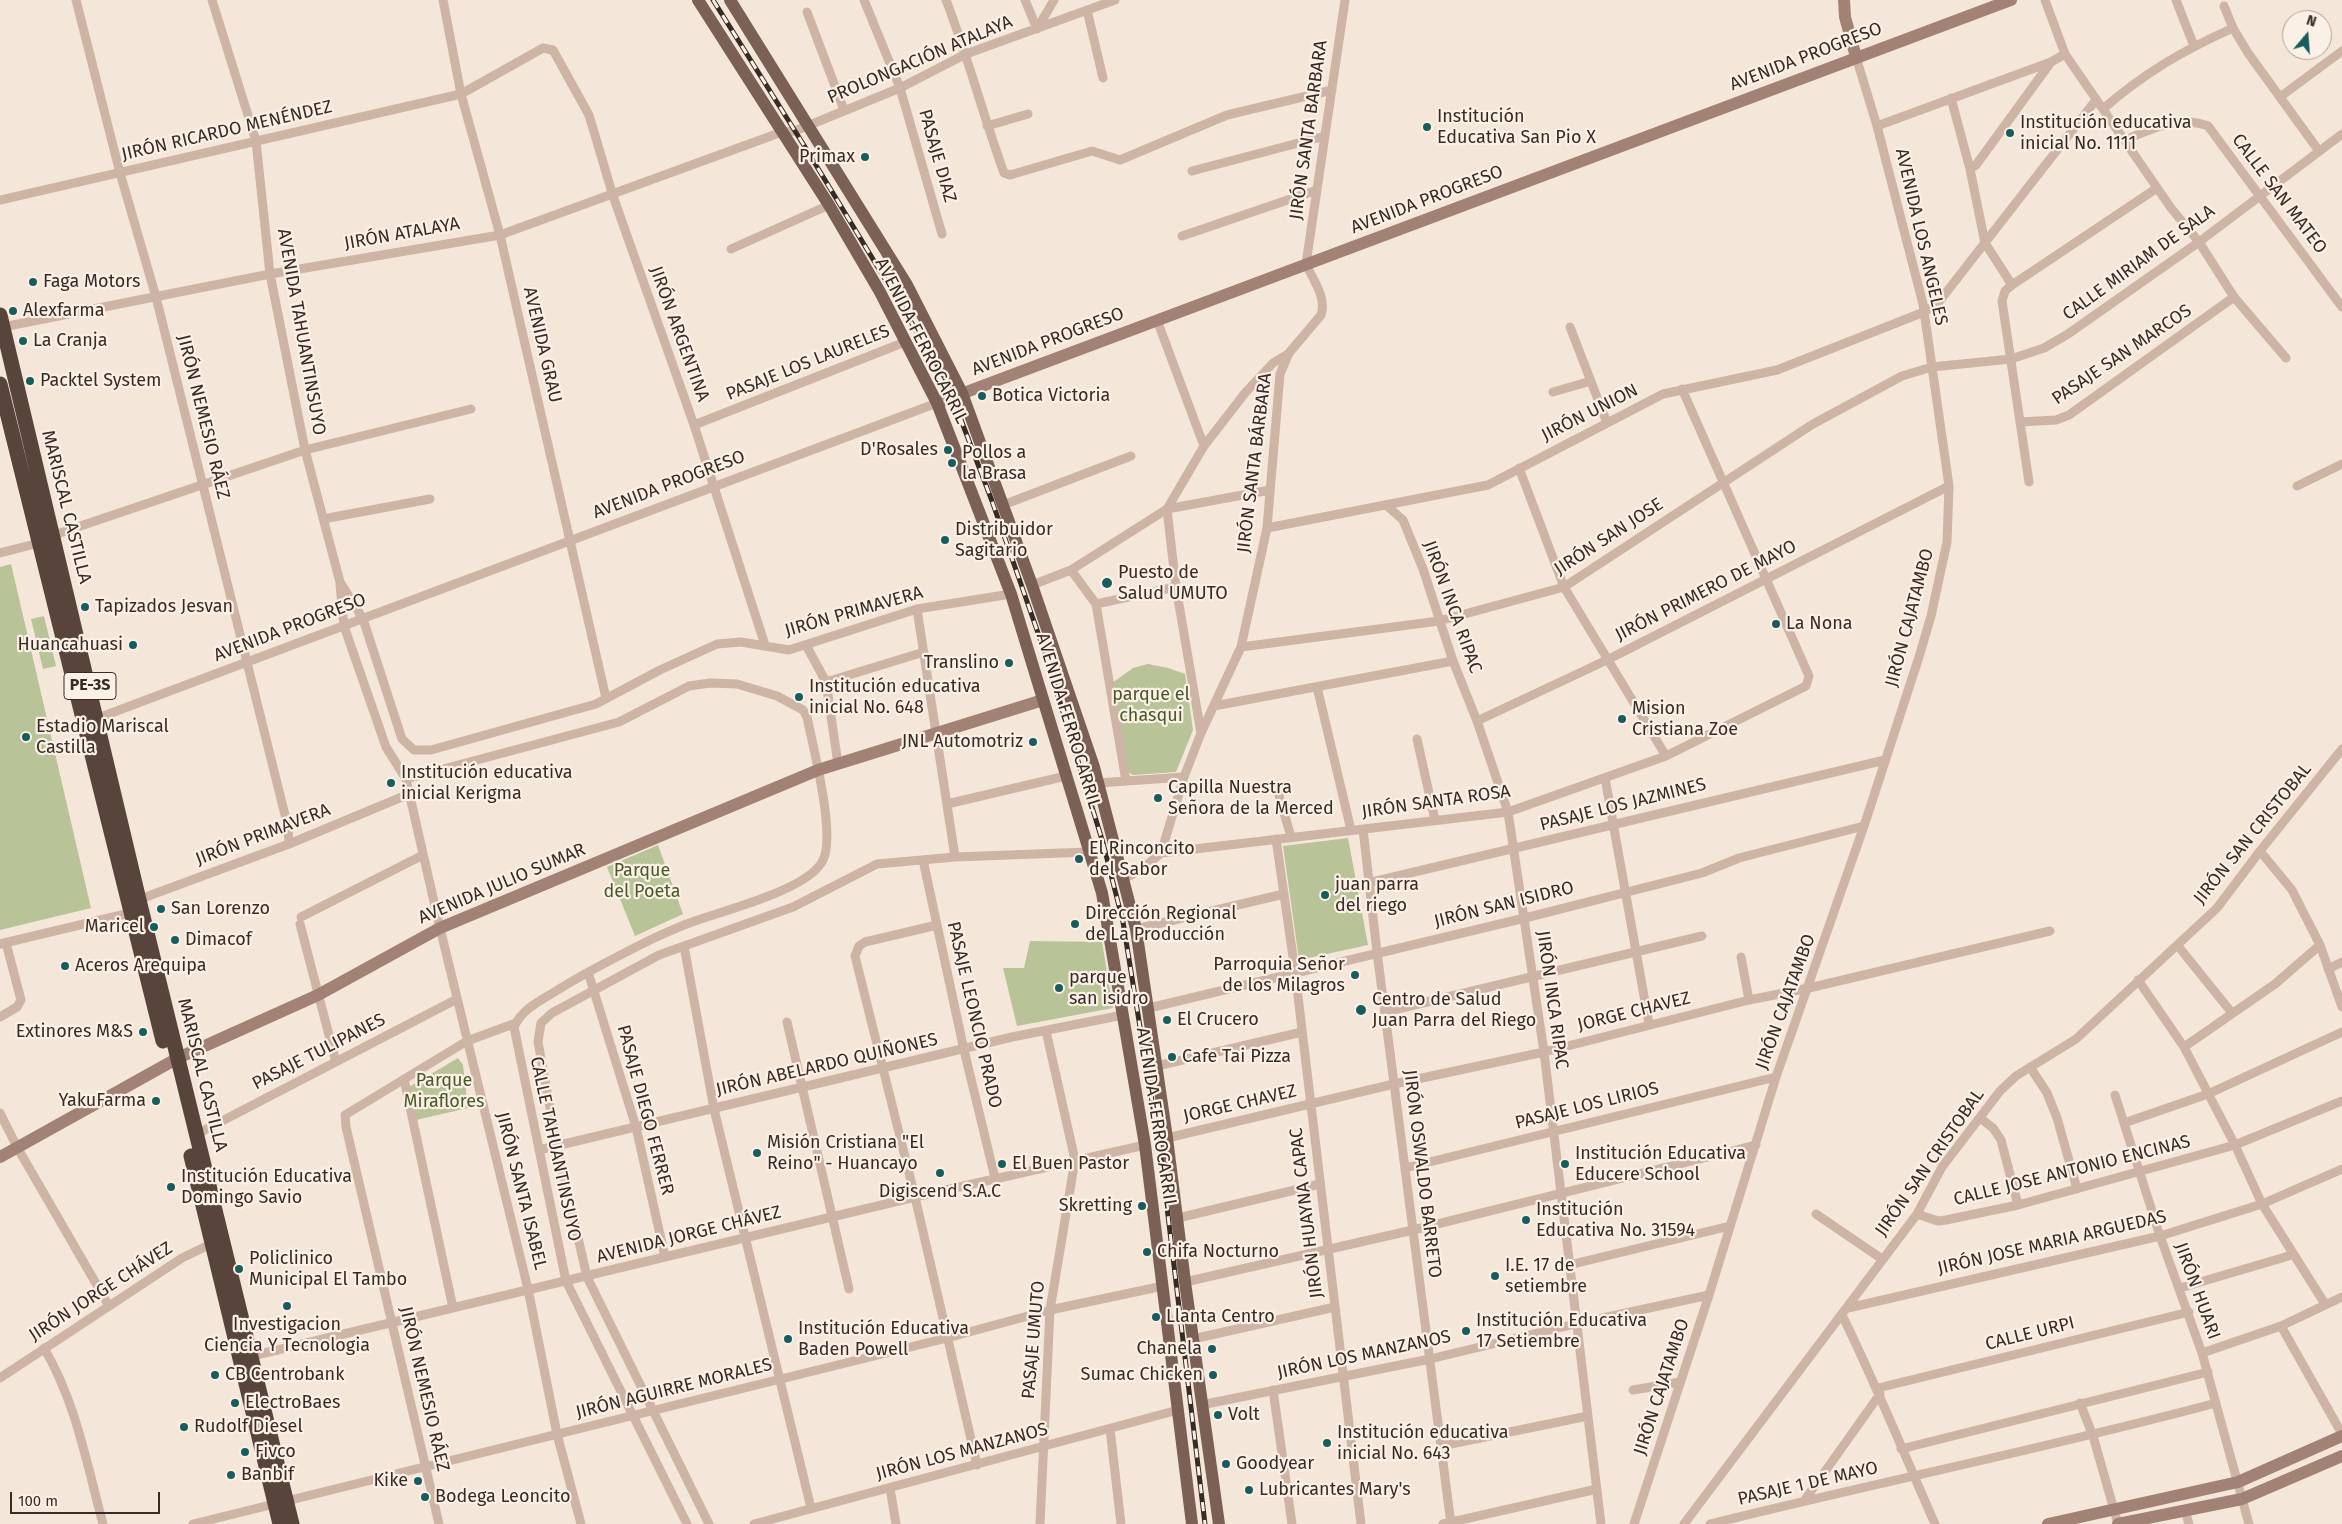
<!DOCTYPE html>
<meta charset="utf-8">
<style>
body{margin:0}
#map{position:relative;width:2342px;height:1524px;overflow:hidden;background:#f4e6d9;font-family:"Fira Sans",sans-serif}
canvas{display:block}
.north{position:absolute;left:2282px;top:10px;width:50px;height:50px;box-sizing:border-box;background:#fbf0e6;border:1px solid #ada199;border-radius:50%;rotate:18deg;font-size:14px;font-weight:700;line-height:20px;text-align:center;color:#382b26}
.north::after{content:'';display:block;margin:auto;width:18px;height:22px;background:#185c5d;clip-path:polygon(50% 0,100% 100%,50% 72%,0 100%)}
.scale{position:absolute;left:10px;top:1492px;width:150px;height:22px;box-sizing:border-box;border:2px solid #382b26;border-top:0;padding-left:6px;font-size:15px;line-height:18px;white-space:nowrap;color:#382b26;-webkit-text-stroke:4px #fbf0e6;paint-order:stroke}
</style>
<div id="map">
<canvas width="2342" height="1524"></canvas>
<div class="north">N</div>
<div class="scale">100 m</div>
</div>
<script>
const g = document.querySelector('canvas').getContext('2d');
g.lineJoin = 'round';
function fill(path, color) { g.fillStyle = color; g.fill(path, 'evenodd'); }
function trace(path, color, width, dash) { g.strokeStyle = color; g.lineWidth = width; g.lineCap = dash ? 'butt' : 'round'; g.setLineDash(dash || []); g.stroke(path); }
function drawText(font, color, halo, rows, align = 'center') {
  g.font = font + ' "Fira Sans",sans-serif'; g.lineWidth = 4.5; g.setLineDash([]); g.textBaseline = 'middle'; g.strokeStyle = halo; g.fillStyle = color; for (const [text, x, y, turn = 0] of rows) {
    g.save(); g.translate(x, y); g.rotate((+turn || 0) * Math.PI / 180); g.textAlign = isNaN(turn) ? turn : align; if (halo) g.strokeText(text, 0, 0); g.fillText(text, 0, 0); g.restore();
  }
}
const green = new Path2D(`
 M11 564 91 908 0 930V567Z
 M44 616 56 666 43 669 31 619Z
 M1148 664 1168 668 1185 674 1193 730 1176 772 1133 775 1127 771 1108 686 1133 668Z
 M1348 838 1368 945 1299 960 1283 846Z
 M658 845 683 914 635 936 607 867Z
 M1030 941 1102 942 1113 1008 1017 1026 1003 968H1024Z
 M458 1058 463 1065 468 1108 416 1120 409 1087Z`);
const street = new Path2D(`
 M76 0 120 173 156 297 288 827 289 844
 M212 0 256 141 270 274 305 450 340 582 363 619 402 739 414 750H431L596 704 660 670 717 644 741 642 789 650 917 609 1011 594
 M443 0 461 94 500 235 606 698
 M864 0 900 88 942 234
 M946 0C968 57 983 115 1004 173L1010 175 1092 151 1120 160 1227 115 1332 90
 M1025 0 1037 29
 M2045 0 2065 54 2171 208 2199 242 2234 297 2286 358
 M2176 0 2194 46
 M2224 6 2233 28
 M1087 10 1103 78
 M807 12 844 110
 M1037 29 1054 0
 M2280 97 2342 51
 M1951 98 1970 169 1985 243 2012 285
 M2103 109C2144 73 2184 50 2233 28L2248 53 2319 151
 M987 126 1028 114
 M1877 126 2051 62 2065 54
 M2125 140C2152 129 2178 115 2208 126L2342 307
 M1970 169 1976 165 2051 62
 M1192 171 1325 136
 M0 200 461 94 543 48 553 50 589 115 613 196 694 425 765 645
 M1182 236 1317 190
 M731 249 829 205
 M1157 320 1204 446
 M3 327 270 274 500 235 782 132 795 131 900 88 966 54 1115 0
 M1570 327 1607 423
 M1553 392 1591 381
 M2020 422 2056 420 2069 415 2234 297
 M694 425 905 342
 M1519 468 1564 587 1666 756
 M2029 482 2002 301 2005 291 2012 285 2157 188
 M2297 486 2342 464
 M1003 505 1131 456
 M1386 505 1403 520 1423 569 1453 661 1477 721 1508 812 1544 1052 1601 1524
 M323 519 430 499
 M1267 528 1488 485 1663 394 1777 370 1924 312 1938 303 2096 100
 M0 553 39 543 54 535 305 450 471 409
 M1071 570 1096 604 1126 781
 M340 585 344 626 386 747 406 779 440 928 528 1289 557 1434 581 1524
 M1032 585 1071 570 1167 509 1204 446 1245 393 1273 363 1288 354
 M1096 604 1176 587
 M917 609 955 857
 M806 645 826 682 838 764
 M1241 647 1439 621 1564 587 1813 424 1902 376 1932 367 2011 359 2044 348 2068 334 2199 242 2342 134
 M826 682 924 652
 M1317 687 1351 830
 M1214 706 1453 661
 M98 718 937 403
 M1477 721 1607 660 1949 486
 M1201 733 1176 587 1167 509 1270 490
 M1417 739 1435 820
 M1605 778 1649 1024
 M406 779 619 722 689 686 710 683 737 684 777 696 803 710 807 717C813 747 836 835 823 860 810 889 726 910 695 921 680 926 665 933 650 940 618 956 586 972 556 991 540 1001 522 1009 514 1027L566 1281 687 1524
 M1098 783 1184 777
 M1276 785 1291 837
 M947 804 1066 776
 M1363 829 1377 952 1451 1524
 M1276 839 1295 971 1361 1524
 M2260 851 2292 890 2320 945 2342 1007
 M1161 853 1508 812 1666 756 1806 686 1809 676 1682 389
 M923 860 964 1050 995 1178
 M1123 879 1141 870 1161 853 1184 777 1201 733 1241 647 1267 528 1280 374 1289 353 1321 315C1327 298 1313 280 1306 264L1345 0
 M1368 883 1885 760
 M135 901 289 844 409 794
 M301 917 423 855
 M300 924 336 1062
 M937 925 865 942 859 946 855 956 915 1197 977 1465
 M1136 929 1284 894
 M0 944 134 912
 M684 946 714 1109 811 1508
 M2178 946 2232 1013
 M1741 957 1749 1000
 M2328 969 2342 962
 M588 972 636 1127 665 1257
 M2138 980 2184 1047 2235 1145 2262 1204 2325 1304
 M1149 1008 1525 918 1702 873 1739 858 1864 826
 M1385 1012 1702 936
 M0 1017 17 1007 21 1000 6 943
 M787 1022 849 1289
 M2184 1047 2275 984 2320 945
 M1157 1066 1302 1032
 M2030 1067 2047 1093 2057 1118 2077 1189
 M404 1079 453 1308
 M2115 1095 2160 1236 2202 1353 2249 1524
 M0 1113 17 1147 109 1306
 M1980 1118 1993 1128 2001 1140 2018 1205
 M2124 1123 2208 1094 2342 1032
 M197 1134 457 999
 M1167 1138 1394 1084 1544 1052 1749 1000 1809 988 2050 931
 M539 1150 1012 1037 1123 1015
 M1405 1168 1776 1077
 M1816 1214 1882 1259
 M1917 1214 1938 1221 1946 1220 2018 1205 2235 1145 2342 1101
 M1178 1218 1320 1184
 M1569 1265 1730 1226
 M1185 1282 1413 1230 1756 1145
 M2180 1288 2292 1255
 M1848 1308 2160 1236 2262 1204 2342 1169
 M1842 1315C1876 1384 1904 1454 1935 1524
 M2281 1326 2342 1434
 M1193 1339 1335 1307
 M44 1348C76 1402 87 1465 103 1524
 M2202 1353 2281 1326 2342 1297
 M248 1357 915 1197 1145 1145
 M0 1378 182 1258 215 1242
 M1878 1388 2189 1312
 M1273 1390 1292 1524
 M1633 1390 1680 1382
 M2080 1403 2093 1436 2118 1524
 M1201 1405 1430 1359 1575 1324 1709 1295
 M1110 1429 1121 1524
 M1441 1446 1588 1416
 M1901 1449 2208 1372
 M890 1488 896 1524
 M1804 1501 1880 1394
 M2185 1511 2189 1524
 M193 1524 947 1338 1050 1310 1163 1286
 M439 1524 346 1127 345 1115 467 1041 516 1023
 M709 1524 587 1277 557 1146 538 1042 541 1023 552 1013 659 955 793 907 877 864 955 857 1089 852
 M754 1524 1178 1410
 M1040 1524 1050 1310 1075 1160 1046 1031
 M1443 1524 1597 1489
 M1634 1524 1709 1295 1776 1077 1864 826 1919 657 1931 616 1947 542 1949 486 1923 304 1877 126 1856 57
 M1684 1524 1917 1214 1942 1167 2000 1091 2016 1076 2076 1039 2217 908 2260 851 2342 749
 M1710 1524C1879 1482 2048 1448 2216 1403`);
const secondary = new Path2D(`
 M1844 0 1845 17 1856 57
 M937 403 2011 0
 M0 1157 178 1058 318 995 440 928 818 770 1043 700
 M2048 1524 2238 1482 2342 1436
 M2118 1524 2242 1499 2342 1456`);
const primary = new Path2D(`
 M698 0 829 205 880 292 937 403 1011 594 1102 893 1145 1145 1192 1524
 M730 0 907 285 962 393 1032 585 1094 767 1136 929 1167 1138 1185 1282 1219 1524`);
const highway = new Path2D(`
 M0 315 139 900 292 1524
 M0 384 163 1041
 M191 1156 280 1524`);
const rail = new Path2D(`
 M713 0 805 147 945 378 992 501 1045 653 1103 843 1123 922 1161 1157 1205 1524`);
const markers = [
 [1427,127,5,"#185c5d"],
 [2010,133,5,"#185c5d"],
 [865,157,5,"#185c5d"],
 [33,282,5,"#185c5d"],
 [13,311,5,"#185c5d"],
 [23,341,5,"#185c5d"],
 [30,381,5,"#185c5d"],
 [982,396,5,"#185c5d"],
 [948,450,5,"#185c5d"],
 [952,463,5,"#185c5d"],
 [945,540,5,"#185c5d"],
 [1107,583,6,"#185c5d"],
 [85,607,5,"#185c5d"],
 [1776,624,5,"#185c5d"],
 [133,645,5,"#185c5d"],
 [1009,663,5,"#185c5d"],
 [799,697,5,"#185c5d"],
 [1622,719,5,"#185c5d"],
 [26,737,5,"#185c5d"],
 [1033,742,5,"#185c5d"],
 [391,783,5,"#185c5d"],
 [1158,798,5,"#185c5d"],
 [1079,859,5,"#185c5d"],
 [1325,895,5,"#185c5d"],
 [161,909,5,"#185c5d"],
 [1075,924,5,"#185c5d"],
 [154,927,5,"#185c5d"],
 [175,940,5,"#185c5d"],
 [65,966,5,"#185c5d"],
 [1355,975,5,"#185c5d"],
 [1059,988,5,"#185c5d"],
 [1361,1010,6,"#185c5d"],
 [1167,1020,5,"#185c5d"],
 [143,1032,5,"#185c5d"],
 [1172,1057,5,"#185c5d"],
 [156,1101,5,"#185c5d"],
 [757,1153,5,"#185c5d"],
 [1002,1164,5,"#185c5d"],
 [1565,1164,5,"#185c5d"],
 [940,1173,5,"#185c5d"],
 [171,1187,5,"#185c5d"],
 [1142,1206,5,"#185c5d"],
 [1526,1220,5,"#185c5d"],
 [1147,1252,5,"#185c5d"],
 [239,1269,5,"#185c5d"],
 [1495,1276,5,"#185c5d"],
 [287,1306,5,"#185c5d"],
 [1156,1317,5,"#185c5d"],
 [1466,1331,5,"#185c5d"],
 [788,1339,5,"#185c5d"],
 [1212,1349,5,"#185c5d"],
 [215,1375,5,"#185c5d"],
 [1213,1375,5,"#185c5d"],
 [235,1403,5,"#185c5d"],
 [1218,1415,5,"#185c5d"],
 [184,1427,5,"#185c5d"],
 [1327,1443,5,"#185c5d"],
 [245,1452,5,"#185c5d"],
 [1226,1464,5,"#185c5d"],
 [231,1475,5,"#185c5d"],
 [418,1481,5,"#185c5d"],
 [1249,1490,5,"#185c5d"],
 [425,1497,5,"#185c5d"]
];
const shields = [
 [90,686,52]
];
const shieldNames = [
 ["PE-3S",90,686]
];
const streetNames = [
 ["AVENIDA PROGRESO",1806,57,-21],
 ["PROLONGACIÓN ATALAYA",920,60,-23],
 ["JIRÓN SANTA BARBARA",1309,130,-82],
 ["JIRÓN RICARDO MENÉNDEZ",227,131,-13],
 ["PASAJE DIAZ",937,156,74],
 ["CALLE SAN MATEO",2279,194,53],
 ["AVENIDA PROGRESO",1427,200,-21],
 ["JIRÓN ATALAYA",402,234,-10],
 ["AVENIDA LOS ANGELES",1921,237,77],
 ["CALLE MIRIAM DE SALA",2139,263,-36],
 ["AVENIDA TAHUANTINSUYO",301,332,80],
 ["JIRÓN ARGENTINA",679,334,70],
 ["AVENIDA FERROCARRIL",921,341,63],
 ["AVENIDA PROGRESO",1048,342,-21],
 ["AVENIDA GRAU",542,345,77],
 ["PASAJE SAN MARCOS",2122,355,-34],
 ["PASAJE LOS LAURELES",808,363,-22],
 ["JIRÓN UNION",1590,413,-27],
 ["JIRÓN NEMESIO RÁEZ",203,417,76],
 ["JIRÓN SANTA BÁRBARA",1255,463,-83],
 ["AVENIDA PROGRESO",669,485,-21],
 ["MARISCAL CASTILLA",66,507,76],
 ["JIRÓN SAN JOSE",1609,537,-33],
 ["JIRÓN PRIMERO DE MAYO",1706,591,-27],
 ["JIRÓN INCA RIPAC",1452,607,70],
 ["JIRÓN PRIMAVERA",854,612,-16],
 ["JIRÓN CAJATAMBO",1910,618,-75],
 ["AVENIDA PROGRESO",290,628,-21],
 ["AVENIDA FERROCARRIL",1068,721,73],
 ["JIRÓN SANTA ROSA",1436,802,-8],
 ["PASAJE LOS JAZMINES",1623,805,-14],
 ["JIRÓN SAN CRISTOBAL",2253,834,-51],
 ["JIRÓN PRIMAVERA",263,835,-21],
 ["AVENIDA JULIO SUMAR",502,884,-23],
 ["JIRÓN SAN ISIDRO",1504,905,-14],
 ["JIRÓN INCA RIPAC",1552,1000,82],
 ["JIRÓN CAJATAMBO",1786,1002,-70],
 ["JORGE CHAVEZ",1634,1012,-14],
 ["PASAJE LEONCIO PRADO",974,1015,77],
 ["PASAJE TULIPANES",319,1052,-27],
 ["JIRÓN ABELARDO QUIÑONES",827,1065,-13],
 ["MARISCAL CASTILLA",202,1075,76],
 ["JORGE CHAVEZ",1240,1104,-13],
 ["PASAJE LOS LIRIOS",1587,1106,-14],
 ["PASAJE DIEGO FERRER",645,1110,75],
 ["AVENIDA FERROCARRIL",1156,1118,81],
 ["CALLE TAHUANTINSUYO",555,1149,78],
 ["JIRÓN SAN CRISTOBAL",1930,1163,-55],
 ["CALLE JOSE ANTONIO ENCINAS",2072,1171,-14],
 ["JIRÓN OSWALDO BARRETO",1422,1174,83],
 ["JIRÓN SANTA ISABEL",521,1191,76],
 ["JIRÓN HUAYNA CAPAC",1307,1213,-97],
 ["AVENIDA JORGE CHÁVEZ",689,1235,-14],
 ["JIRÓN JOSE MARIA ARGUEDAS",2052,1243,-13],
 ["JIRÓN HUARI",2197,1291,70],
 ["JIRÓN JORGE CHÁVEZ",101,1292,-33],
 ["CALLE URPI",2030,1334,-14],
 ["PASAJE UMUTO",1034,1340,-85],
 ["JIRÓN LOS MANZANOS",1364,1355,-12],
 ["JIRÓN CAJATAMBO",1662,1387,-72],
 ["JIRÓN NEMESIO RÁEZ",424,1389,77],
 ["JIRÓN AGUIRRE MORALES",674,1389,-14],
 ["JIRÓN LOS MANZANOS",962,1452,-15],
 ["PASAJE 1 DE MAYO",1808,1484,-13]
];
const poiNames = [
 ["Institución",1437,117],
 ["Educativa San Pio X",1437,138],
 ["Institución educativa",2020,123],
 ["inicial No. 1111",2020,144],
 ["Primax",855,157,"right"],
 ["Faga Motors",43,282],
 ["Alexfarma",23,311],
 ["La Cranja",33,341],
 ["Packtel System",40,381],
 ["Botica Victoria",992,396],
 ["D'Rosales",938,450,"right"],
 ["Pollos a",962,453],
 ["la Brasa",962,474],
 ["Distribuidor",955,530],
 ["Sagitario",955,551],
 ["Puesto de",1118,573],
 ["Salud UMUTO",1118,594],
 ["Tapizados Jesvan",95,607],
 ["La Nona",1786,624],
 ["Huancahuasi",123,645,"right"],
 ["Translino",999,663,"right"],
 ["Institución educativa",809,687],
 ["inicial No. 648",809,708],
 ["Mision",1632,709],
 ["Cristiana Zoe",1632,730],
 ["Estadio Mariscal",36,727],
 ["Castilla",36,748],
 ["JNL Automotriz",1023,742,"right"],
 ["Institución educativa",401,773],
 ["inicial Kerigma",401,794],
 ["Capilla Nuestra",1168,788],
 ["Señora de la Merced",1168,809],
 ["El Rinconcito",1089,849],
 ["del Sabor",1089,870],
 ["juan parra",1335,885],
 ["del riego",1335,906],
 ["San Lorenzo",171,909],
 ["Dirección Regional",1085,914],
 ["de La Producción",1085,935],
 ["Maricel",144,927,"right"],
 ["Dimacof",185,940],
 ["Parroquia Señor",1345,965,"right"],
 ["de los Milagros",1345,986,"right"],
 ["Aceros Arequipa",75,966],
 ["parque",1069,978],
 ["san isidro",1069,999],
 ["Centro de Salud",1372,1000],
 ["Juan Parra del Riego",1372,1021],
 ["El Crucero",1177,1020],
 ["Extinores M&S",133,1032,"right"],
 ["Cafe Tai Pizza",1182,1057],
 ["YakuFarma",146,1101,"right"],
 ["Misión Cristiana \"El",767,1143],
 ["Reino\" - Huancayo",767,1164],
 ["Institución Educativa",1575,1154],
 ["Educere School",1575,1175],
 ["El Buen Pastor",1012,1164],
 ["Institución Educativa",181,1177],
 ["Domingo Savio",181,1198],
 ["Digiscend S.A.C",940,1192,"center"],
 ["Skretting",1132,1206,"right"],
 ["Institución",1536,1210],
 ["Educativa No. 31594",1536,1231],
 ["Chifa Nocturno",1157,1252],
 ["Policlinico",249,1259],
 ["Municipal El Tambo",249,1280],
 ["I.E. 17 de",1505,1266],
 ["setiembre",1505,1287],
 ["Llanta Centro",1166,1317],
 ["Institución Educativa",1476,1321],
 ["17 Setiembre",1476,1342],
 ["Investigacion",287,1325,"center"],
 ["Ciencia Y Tecnologia",287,1346,"center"],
 ["Institución Educativa",798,1329],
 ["Baden Powell",798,1350],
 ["Chanela",1202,1349,"right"],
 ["CB Centrobank",225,1375],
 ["Sumac Chicken",1203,1375,"right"],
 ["ElectroBaes",245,1403],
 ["Volt",1228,1415],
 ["Rudolf Diesel",194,1427],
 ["Institución educativa",1337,1433],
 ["inicial No. 643",1337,1454],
 ["Fivco",255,1452],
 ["Goodyear",1236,1464],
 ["Banbif",241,1475],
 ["Kike",408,1481,"right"],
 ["Lubricantes Mary's",1259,1490],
 ["Bodega Leoncito",435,1497]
];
const parkNames = [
 ["parque el",1151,695],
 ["chasqui",1151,716],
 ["Parque",642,871],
 ["del Poeta",642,892],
 ["Parque",444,1081],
 ["Miraflores",444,1102]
];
fill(green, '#b8c498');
trace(street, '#cdb4a4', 9);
trace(secondary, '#a18275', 12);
trace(primary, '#7b6056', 12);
trace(highway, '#59443c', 15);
trace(rail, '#382b26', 5);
trace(rail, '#fbf0e6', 3, [9]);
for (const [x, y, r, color] of markers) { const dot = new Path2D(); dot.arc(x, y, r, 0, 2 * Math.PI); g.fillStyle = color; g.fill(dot); trace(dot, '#fbf0e6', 2); }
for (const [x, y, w] of shields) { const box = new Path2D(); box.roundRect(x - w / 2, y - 13.5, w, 27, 4); g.fillStyle = '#fbf0e6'; g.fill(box); trace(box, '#382b26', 1); }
drawText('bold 16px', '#382b26', null, shieldNames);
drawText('18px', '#382b26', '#fbf0e6', streetNames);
drawText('18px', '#382b26', '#fbf0e6', poiNames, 'left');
drawText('18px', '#495828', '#fbf0e6', parkNames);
</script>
